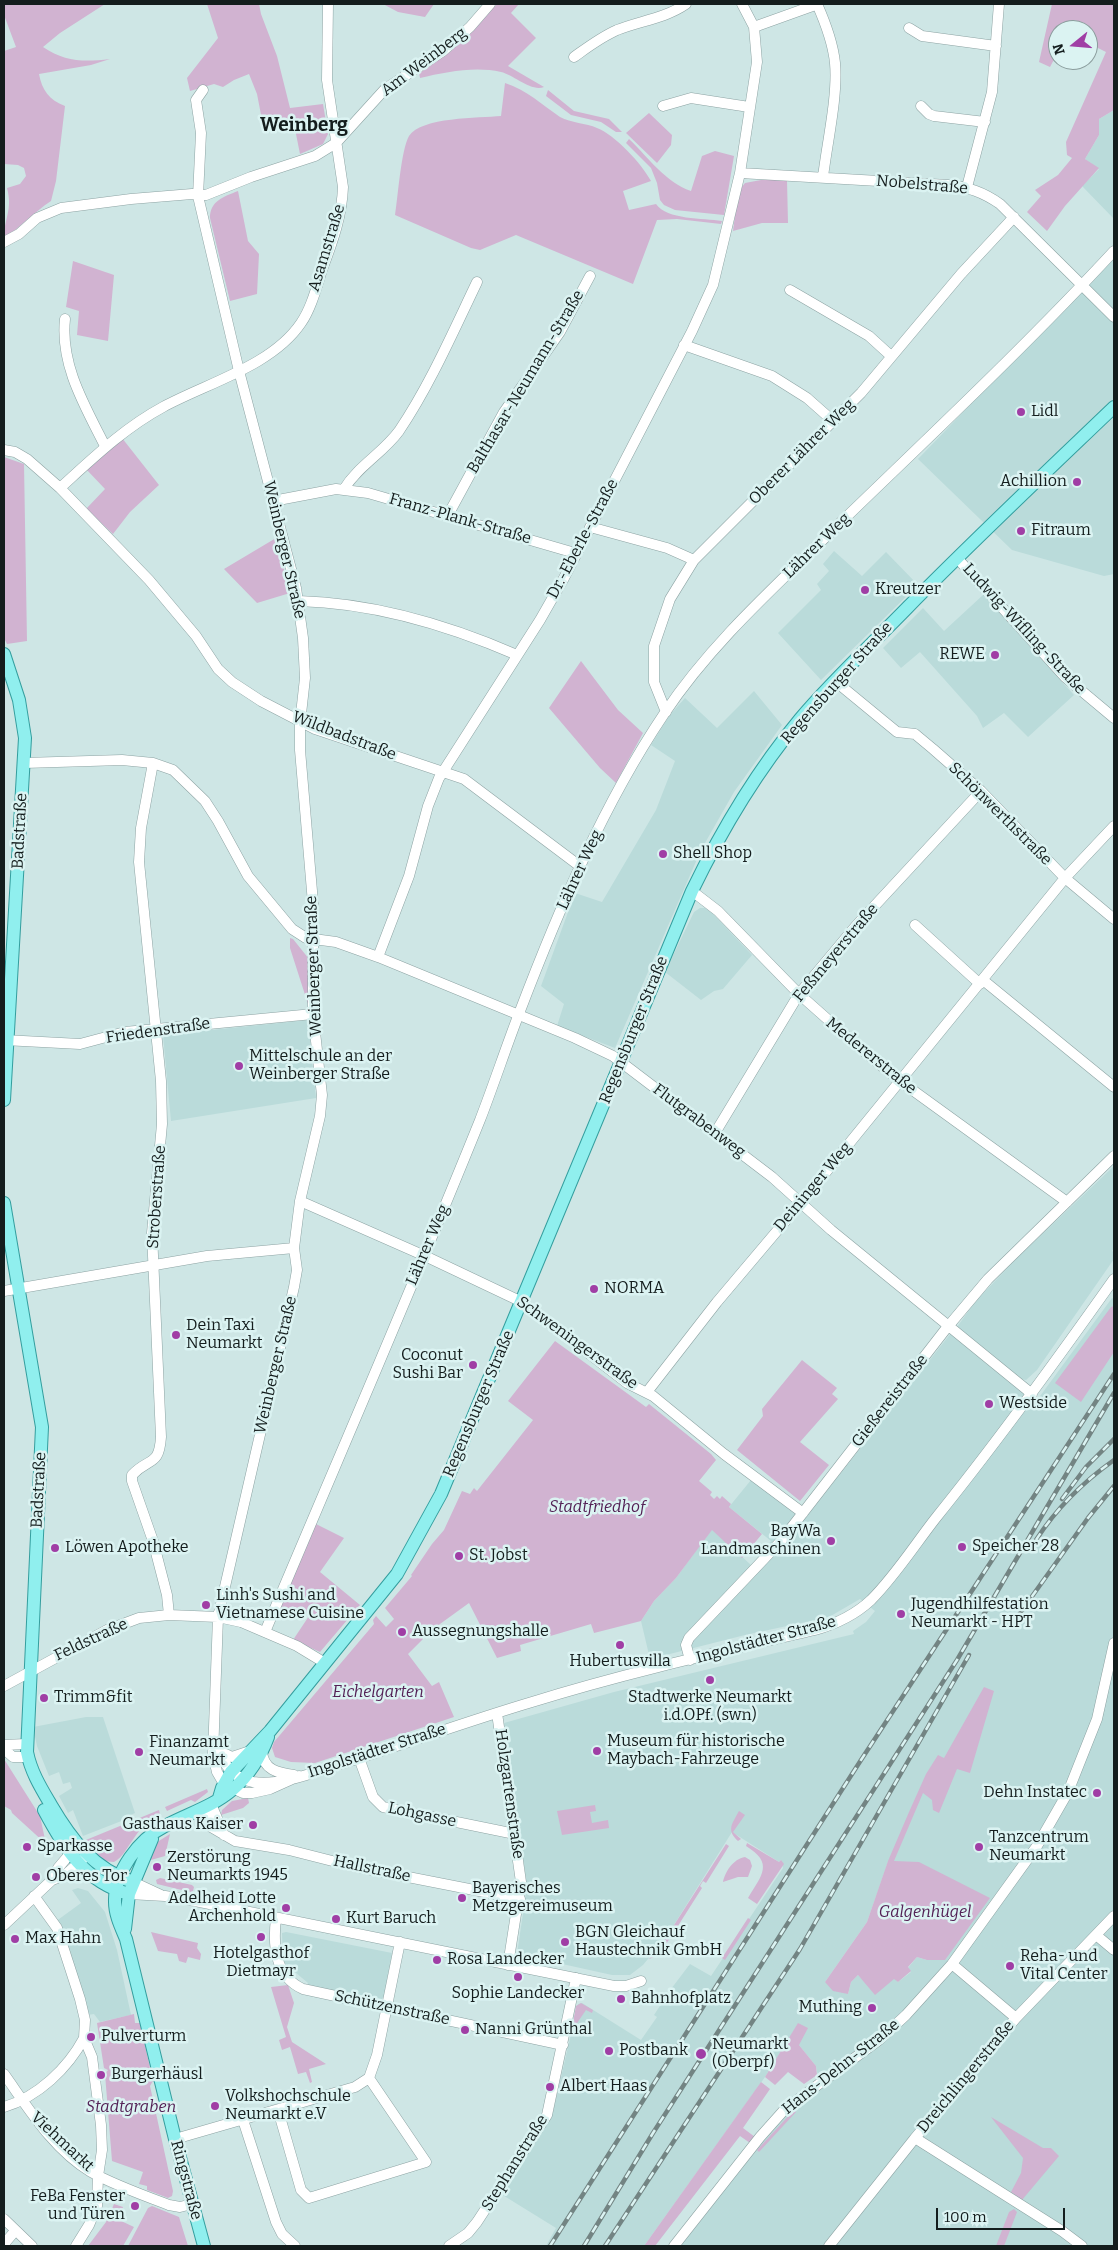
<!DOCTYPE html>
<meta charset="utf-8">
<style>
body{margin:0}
#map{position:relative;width:1118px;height:2250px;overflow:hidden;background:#cee6e5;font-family:Bitter,serif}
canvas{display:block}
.frame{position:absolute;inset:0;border:5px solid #141d1d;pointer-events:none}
.north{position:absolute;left:1048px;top:20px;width:50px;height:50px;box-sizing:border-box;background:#dbf3f2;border:1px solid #8b9d9d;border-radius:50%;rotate:253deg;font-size:14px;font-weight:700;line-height:20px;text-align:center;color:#141d1d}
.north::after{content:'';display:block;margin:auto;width:18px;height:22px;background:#a03ea5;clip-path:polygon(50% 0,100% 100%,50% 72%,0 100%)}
.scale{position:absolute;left:936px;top:2208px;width:129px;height:22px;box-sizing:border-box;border:2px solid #141d1d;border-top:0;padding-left:6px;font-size:15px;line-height:18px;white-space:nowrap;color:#141d1d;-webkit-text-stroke:4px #dbf3f2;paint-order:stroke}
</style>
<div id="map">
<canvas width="1118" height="2250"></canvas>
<div class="frame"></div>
<div class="north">N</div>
<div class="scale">100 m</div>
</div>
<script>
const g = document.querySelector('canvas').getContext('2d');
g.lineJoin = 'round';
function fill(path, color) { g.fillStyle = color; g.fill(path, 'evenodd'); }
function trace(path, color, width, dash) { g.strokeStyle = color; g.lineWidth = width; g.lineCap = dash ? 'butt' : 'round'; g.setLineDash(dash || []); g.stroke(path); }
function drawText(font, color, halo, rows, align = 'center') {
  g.font = font + ' Bitter,serif'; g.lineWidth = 5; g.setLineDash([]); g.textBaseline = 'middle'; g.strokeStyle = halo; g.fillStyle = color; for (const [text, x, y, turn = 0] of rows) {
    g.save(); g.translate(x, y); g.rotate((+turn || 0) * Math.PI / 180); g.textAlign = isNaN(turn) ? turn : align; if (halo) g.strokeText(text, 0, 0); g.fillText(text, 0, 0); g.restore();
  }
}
const built = new Path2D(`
 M1114 110V219L1082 186 1099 169 1085 159 1099 135V119Z
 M1114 256V574L1104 576 1012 550 918 459Z
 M834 551 862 576 886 552 918 585 821 680 778 633 821 590 817 584 829 571 823 564Z
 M983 595 1074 695 1028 737 1004 713 983 728 977 716 920 652 901 668 883 648 923 608 944 631Z
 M754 691 782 725 734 792 701 850 615 1048 557 1026 564 1004 541 986 575 893 602 902 656 810 675 761 651 745 669 716 685 698 717 728Z
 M700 908H705L710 911 752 955 723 989 714 991 701 1000 665 972 694 912Z
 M308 1020 316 1098 171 1121 163 1035Z
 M1114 1166V1248L1112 1251 1114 1252V1259L1037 1370 1026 1380 1021 1379 957 1327 975 1302 1018 1257Z
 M1112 1298 1114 1299V2246H669L818 2077 816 2066 799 2045V2023L765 2077 644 2246H546L556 2228 501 2194 553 2112 578 2004 582 2003 641 2040 657 2017 654 2015 671 1989 690 1964 711 1976 783 1868 781 1860 779 1862 732 1832 667 1936 643 1965 630 1975H612L517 1954 527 1886 504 1723 614 1692 854 1634 853 1631 866 1622 875 1611 860 1599 829 1617 745 1635 650 1659 641 1621 654 1601 676 1578 712 1529 751 1565 771 1541 729 1507 751 1480 804 1520 951 1333 1035 1403ZM888 1862 927 1960 917 1957 908 1968 911 1972 898 1982 895 1979 863 1980 858 1975 851 1982 848 1994 825 1982 867 1922Z
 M86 1717H103L135 1813 124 1818V1820L83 1836 73 1810 68 1813 59 1796 72 1788 70 1782 63 1784 59 1772 49 1776 37 1746 33 1727Z
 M78 1888 88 1891 105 1912 117 1950 131 2015 100 2022 94 2014 87 2015 55 1922 81 1903 72 1890Z
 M286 1932 392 1953 384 1997 379 2001 307 1986 308 1983 283 1962 282 1933Z`);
const green = new Path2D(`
 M4 4H105L60 33 43 47C65 62 84 62 110 59L91 65 39 74C42 90 49 100 65 106L56 181 51 201C34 212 21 227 4 238 4 218 13 210 7 188L20 184 26 176 24 168 18 165 4 164V51L16 47 4 15Z
 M207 4H259L261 14 277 56 290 108 323 104 328 134 323 144 300 154 293 119 264 130 257 94 249 74 234 80 223 87 214 84 190 91 187 78 218 38Z
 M383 4H434L425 17 398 12Z
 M497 4H519L511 13 536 38 508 66 544 87C531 92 514 75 501 72 475 66 446 72 420 78L419 73 449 53Z
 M1052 4H1114V110L1099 119V135L1085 159 1099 168 1065 206 1047 231 1027 212 1041 196 1035 190 1058 175 1072 158 1067 155 1066 142 1106 52 1088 43V30H1058V52L1050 67 1039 62Z
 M505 83C527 90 541 104 560 117 571 123 586 123 597 128 615 135 642 164 651 181L623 191 629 210 656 204C667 220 703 218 722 221L721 224 677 219 657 220 633 284 516 235 480 250 471 248 395 215C398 197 401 150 409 136 421 117 479 118 501 116Z
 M548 90 574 111 609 119 622 132H616L601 122 571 115 546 96Z
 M649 113 672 135 671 145 657 163 626 133Z
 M629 139C649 158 665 182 691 191L702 156 715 151 734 156 724 215 675 210 664 205 660 200 657 183 651 168 626 143Z
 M761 180H787L788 223H762L733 231 738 192 745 183Z
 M238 191 248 241 259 254 257 294 230 301 210 218C210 201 223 197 238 191Z
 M73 261 114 275 108 341 77 335 79 311 66 307Z
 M122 438 159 485 130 512 113 534 86 509 105 489 86 469Z
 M4 457 24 464 27 641 7 644 4 638Z
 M276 538 290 593 257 603 224 569Z
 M581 661 618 710 643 733 616 783 600 768 549 708Z
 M290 938 293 939 309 959 308 1004 290 948Z
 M1114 1306V1352L1081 1402 1055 1383 1111 1307Z
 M555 1341 646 1407 649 1404 711 1454 716 1460 699 1481 712 1492 710 1495 714 1499 717 1496 720 1499 722 1496 731 1504 729 1507 762 1534 742 1558 712 1530 676 1578 654 1601 641 1621 594 1633 591 1624 520 1645 521 1651 497 1658 469 1603 422 1637 423 1639 408 1654 432 1686 439 1682 454 1717 315 1763 291 1762 275 1757 272 1748 274 1742 374 1624 373 1620 376 1616 386 1627 394 1619 385 1608 412 1576 411 1575 432 1544 444 1530 462 1491 470 1494 474 1488 477 1491 533 1420 508 1401Z
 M802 1360 837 1388 832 1394 838 1399 800 1442 829 1465 800 1501 737 1450 763 1416 762 1409Z
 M316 1524 344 1538 320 1572 360 1605 320 1652 293 1640 309 1616 303 1610 292 1613 279 1607Z
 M984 1687 994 1691 970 1773 957 1769 939 1813 933 1810 932 1800 923 1793 894 1861 919 1862 990 1898 945 1960H927L917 1957 908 1967 911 1971 898 1982 894 1979 875 1995 858 1975 851 1982 848 1994 833 1991 825 1982 867 1922 888 1861 909 1812 926 1774 938 1755 944 1758Z
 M4 1759 40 1816 46 1844 12 1813 11 1810 4 1806Z
 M207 1789 208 1792 195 1802 191 1800 167 1811 165 1807Z
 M248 1798 249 1803 243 1808 221 1815 222 1810 232 1801Z
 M595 1805 596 1811 590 1812 592 1823 608 1820 609 1828 562 1835 557 1811Z
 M159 1810 160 1814C149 1819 139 1830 132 1841 126 1849 123 1857 114 1862L103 1861 81 1842Z
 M739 1811 745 1815 733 1832 741 1839 738 1841C726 1830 732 1824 739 1811Z
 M170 1834 165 1856 151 1860 147 1857 154 1844Z
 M747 1843 779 1862 781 1860 784 1864 757 1904 748 1898C762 1875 774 1863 746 1846Z
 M726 1844 729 1846 706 1883 703 1881 700 1886 702 1888 676 1929 673 1928 670 1932 673 1934C666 1943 660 1956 649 1959L667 1936Z
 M745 1857 750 1860 752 1866 748 1877H738L723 1882C725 1872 733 1859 745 1857Z
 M160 1878 192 1885 194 1887 193 1891 190 1892 157 1884 156 1880Z
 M748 1918 751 1920 725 1960 722 1958Z
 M151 1932 198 1943 197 1948 201 1954 200 1960 188 1957 186 1963 179 1961 177 1954 158 1951Z
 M288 1985 294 2003 287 2027 292 2042 326 2064 309 2069 312 2082 310 2083 306 2072 298 2074 290 2047 282 2050 279 2040 286 2037 271 1987Z
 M581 2003 593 2010 592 2013 586 2010 573 2029 572 2028 576 2006Z
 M134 2014 135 2023H140L153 2081 150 2086 173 2191 172 2196 168 2198 147 2190V2186L139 2184 143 2172 112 2161 105 2074 108 2070 104 2068 97 2023Z
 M798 2023 808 2028 799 2045 816 2066 817 2075 804 2084 788 2072 775 2085 765 2077Z
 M761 2082 770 2089 743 2128 755 2137 750 2143 740 2136 655 2246H644Z
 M794 2110 796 2112 759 2152 757 2150Z
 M991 2117 1043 2148H1051L1059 2156 1022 2200 1011 2192 1021 2173 1023 2158Z
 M114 2204 123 2207 119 2220 134 2227 123 2246H88L106 2222Z
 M152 2206 179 2217 188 2246H128L148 2208Z
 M1014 2209 1017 2212 1004 2246H996L1009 2212Z`);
const minor = new Path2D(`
 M817 4C825 22 833 43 835 63 838 96 827 143 823 177
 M754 27 818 4
 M909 28 922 36 996 46
 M574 57C588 47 601 37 617 30 640 21 666 18 686 4
 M203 90 196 100 201 133 198 196 239 371 296 588 303 638 305 678 300 723V750L313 903V1014L322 1095 320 1116 300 1201 294 1248 297 1270 294 1287 218 1617 213 1755 217 1772 224 1784 243 1793H252L270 1789 299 1776
 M663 106 691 98 749 107
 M921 106 929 114 934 116 985 122
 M740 173 948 185C968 187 983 192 1000 204L1114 317
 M967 187 992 92 999 4
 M4 242 19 234 37 218 61 208 131 199 192 194 206 195 251 177 315 156 336 143 385 89 443 51 470 27 490 4
 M790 290 869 336 891 356
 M65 319C60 365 85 406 105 446
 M684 345 772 376 807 398 833 421
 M4 450 15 452 27 459 60 488 149 580 196 636 218 669 232 682 261 701 315 729 464 779 581 867
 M60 488C92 459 124 428 163 407 207 383 272 366 301 323 312 307 317 285 323 267 333 241 342 215 343 187L327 80 328 4
 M344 489C358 466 383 453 399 431 430 385 453 332 477 282
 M273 501 336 489 368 493 575 553
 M448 515 504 412 560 332 590 276
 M590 527 667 548 694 560
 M957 558 1065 677 1114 718
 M299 601C375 603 448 625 517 655
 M835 681 897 732 915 734 933 749 981 791 1065 878 1114 919
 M666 712 654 682V646L670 599 694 560 861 393 961 274 1014 217
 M24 763 122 760 153 763 173 770 205 801 218 821 248 876 292 929 306 938 336 942 378 957 575 1038 613 1056 772 1177 831 1230 1032 1394
 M153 763 141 828 139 862 161 1081 162 1124 152 1233 161 1437C159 1467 149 1457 132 1475V1481L153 1541 167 1595 169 1615
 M692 891 718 911 799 994 861 1049 900 1081 1067 1202
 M915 925 980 984
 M378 957 409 876 428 806 439 778 540 620 564 578 692 331 713 285 740 173 757 62 754 27 742 4
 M983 980 1114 1087
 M4 1040 80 1044 125 1032 313 1014
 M715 1133 799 994 855 927 981 791
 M300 1201 425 1256 522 1302 627 1383 653 1396 724 1454 803 1513
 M4 1291 207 1256 294 1248
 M647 1392 717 1302 804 1199 1065 878 1114 826
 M265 1632C337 1461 411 1291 480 1120 494 1084 506 1047 520 1011 559 909 603 805 664 714 712 642 777 585 838 525 931 435 1026 346 1114 251
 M690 1660 686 1645 689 1638 781 1541 945 1330 988 1279 1114 1156
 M4 1686 107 1630 139 1618 169 1615 218 1617 241 1622 297 1646 325 1663
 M497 1713 521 1882 508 1965
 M216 1743C223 1763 231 1778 253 1782 282 1786 314 1772 341 1764 405 1744 468 1721 532 1702 625 1673 720 1652 815 1630 836 1624 855 1615 871 1600 895 1576 914 1546 935 1519 998 1441 1056 1361 1114 1279
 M4 1745 26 1744
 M4 1749 13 1757H28
 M219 1751 232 1757 250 1751
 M262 1751C263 1770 278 1773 294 1775
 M359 1758 373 1797 383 1807 515 1834
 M211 1804 224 1835
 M202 1809 211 1827 235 1841 289 1850 352 1866 520 1899
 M52 1880 65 1875 84 1858
 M133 1882 161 1895
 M129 1894 165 1896 195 1901 614 1986H626L641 1981
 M34 1896 57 1928 80 1999 85 2020 84 2038 92 2057 101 2125 102 2150 98 2176 97 2206 89 2225 76 2246
 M276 1918C273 1944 274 1976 303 1989L563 2045
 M4 1925 52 1880 58 1868 74 1849
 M1096 1935 1114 1950
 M952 1964 1016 2018
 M4 2074C29 2109 53 2149 91 2172 112 2184 145 2196 169 2205L180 2207 192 2204
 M4 2107C38 2097 68 2068 84 2038
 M278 2110 301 2190 309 2198 426 2162 369 2078
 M243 2120 276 2222 282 2234 295 2246
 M915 2138 1062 2231 1082 2246
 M175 2139 355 2087 369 2078 377 2055 400 1942
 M4 2219 32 2246
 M4 2244 15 2231
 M449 2246 468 2233 477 2222 547 2115 576 1978
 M674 2246 760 2137 785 2109 879 2040 906 2015 952 1964 1037 1846 1068 1792 1097 1719 1114 1643
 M829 2246 915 2138 1016 2018 1114 1916`);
const major = new Path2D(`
 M4 654 19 700 25 738 4 1100
 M4 1203 42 1427 27 1752C31 1772 41 1788 51 1805 71 1839 93 1869 133 1882
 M219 1798 222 1788 231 1772 270 1731 397 1574 441 1494 692 891C722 829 756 772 800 719 834 679 872 644 908 607 975 539 1045 473 1114 407
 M44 1810C64 1848 85 1882 129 1894
 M125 1929 129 1894 152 1839
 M204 2246 175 2139 126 1939C121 1927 115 1915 115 1902 114 1872 139 1839 165 1826 187 1814 212 1807 232 1790 248 1777 261 1756 268 1737`);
const rail = new Path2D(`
 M1062 1499 1086 1467 1114 1439
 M1036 1540C1056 1509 1083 1482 1114 1460
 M1013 1623 1088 1518 1114 1486
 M550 2246 861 1760 1114 1374
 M584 2246 653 2133 957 1660 1114 1393
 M605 2246 800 1949 969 1655`);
const markers = [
 [1021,412,5,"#a03ea5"],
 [1077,482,5,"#a03ea5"],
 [1021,531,5,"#a03ea5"],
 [865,590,5,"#a03ea5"],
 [995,655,5,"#a03ea5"],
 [663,854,5,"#a03ea5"],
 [239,1066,5,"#a03ea5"],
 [594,1289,5,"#a03ea5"],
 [176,1335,5,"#a03ea5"],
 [473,1365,5,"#a03ea5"],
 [989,1404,5,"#a03ea5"],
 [831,1541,5,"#a03ea5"],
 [962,1547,5,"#a03ea5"],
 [55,1548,5,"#a03ea5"],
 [459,1556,5,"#a03ea5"],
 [206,1605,5,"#a03ea5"],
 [901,1614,5,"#a03ea5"],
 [402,1632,5,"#a03ea5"],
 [620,1645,5,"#a03ea5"],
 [710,1680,5,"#a03ea5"],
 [44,1698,5,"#a03ea5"],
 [597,1751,5,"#a03ea5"],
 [139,1752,5,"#a03ea5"],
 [1097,1793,5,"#a03ea5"],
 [253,1825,5,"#a03ea5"],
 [27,1847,5,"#a03ea5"],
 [979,1847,5,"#a03ea5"],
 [157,1867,5,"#a03ea5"],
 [36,1877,5,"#a03ea5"],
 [462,1898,5,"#a03ea5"],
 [286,1908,5,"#a03ea5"],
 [336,1919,5,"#a03ea5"],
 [261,1937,5,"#a03ea5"],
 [15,1939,5,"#a03ea5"],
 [565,1942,5,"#a03ea5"],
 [437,1960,5,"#a03ea5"],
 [1010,1966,5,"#a03ea5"],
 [518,1977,5,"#a03ea5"],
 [621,1999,5,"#a03ea5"],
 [872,2008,5,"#a03ea5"],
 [465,2030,5,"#a03ea5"],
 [91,2037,5,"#a03ea5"],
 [609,2051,5,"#a03ea5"],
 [701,2054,6,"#a03ea5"],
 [101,2075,5,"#a03ea5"],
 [550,2087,5,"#a03ea5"],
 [215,2106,5,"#a03ea5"],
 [135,2206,5,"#a03ea5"]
];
const streetNames = [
 ["Am Weinberg",424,62,-37],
 ["Nobelstraße",922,185,5],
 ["Asamstraße",327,248,-73],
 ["Balthasar-Neumann-Straße",526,382,-59],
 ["Oberer Lährer Weg",802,452,-45],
 ["Franz-Plank-Straße",460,519,16],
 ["Dr.-Eberle-Straße",583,539,-62],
 ["Lährer Weg",817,546,-44],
 ["Weinberger Straße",284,550,77],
 ["Ludwig-Wifling-Straße",1024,629,47],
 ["Regensburger Straße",837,683,-48],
 ["Wildbadstraße",344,736,21],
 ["Schönwerthstraße",1000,814,45],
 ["Badstraße",20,831,-87],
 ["Lährer Weg",580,870,-65],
 ["Feßmeyerstraße",836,953,-50],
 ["Weinberger Straße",314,966,-92],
 ["Regensburger Straße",634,1030,-68],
 ["Friedenstraße",158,1031,-8],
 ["Medererstraße",871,1056,39],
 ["Flutgrabenweg",699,1121,37],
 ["Deininger Weg",813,1187,-50],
 ["Stroberstraße",157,1197,-86],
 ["Lährer Weg",428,1245,-67],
 ["Schweningerstraße",577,1343,36],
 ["Weinberger Straße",276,1365,-77],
 ["Gießereistraße",890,1401,-52],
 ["Regensburger Straße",479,1404,-67],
 ["Badstraße",39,1490,-87],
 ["Feldstraße",91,1640,-25],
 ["Ingolstädter Straße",766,1640,-15],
 ["Ingolstädter Straße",377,1751,-18],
 ["Holzgartenstraße",509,1794,82],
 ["Lohgasse",422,1815,12],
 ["Hallstraße",372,1869,12],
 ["Schützenstraße",392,2008,12],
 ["Hans-Dehn-Straße",841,2067,-38],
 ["Dreichlingerstraße",966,2077,-50],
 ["Viehmarkt",62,2142,43],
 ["Stephanstraße",515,2163,-58],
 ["Ringstraße",186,2180,75]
];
const poiNames = [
 ["Lidl",1031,412],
 ["Achillion",1067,482,"right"],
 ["Fitraum",1031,531],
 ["Kreutzer",875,590],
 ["REWE",985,655,"right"],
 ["Shell Shop",673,854],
 ["Mittelschule an der",249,1057],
 ["Weinberger Straße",249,1075],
 ["NORMA",604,1289],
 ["Dein Taxi",186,1326],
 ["Neumarkt",186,1344],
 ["Coconut",463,1356,"right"],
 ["Sushi Bar",463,1374,"right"],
 ["Westside",999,1404],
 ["BayWa",821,1532,"right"],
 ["Landmaschinen",821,1550,"right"],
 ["Speicher 28",972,1547],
 ["Löwen Apotheke",65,1548],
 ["St. Jobst",469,1556],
 ["Linh's Sushi and",216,1596],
 ["Vietnamese Cuisine",216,1614],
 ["Jugendhilfestation",911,1605],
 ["Neumarkt - HPT",911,1623],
 ["Aussegnungshalle",412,1632],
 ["Hubertusvilla",620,1662,"center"],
 ["Trimm&fit",54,1698],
 ["Stadtwerke Neumarkt",710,1698,"center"],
 ["i.d.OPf. (swn)",710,1716,"center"],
 ["Museum für historische",607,1742],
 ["Maybach-Fahrzeuge",607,1760],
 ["Finanzamt",149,1743],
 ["Neumarkt",149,1761],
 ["Dehn Instatec",1087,1793,"right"],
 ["Gasthaus Kaiser",243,1825,"right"],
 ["Tanzcentrum",989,1838],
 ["Neumarkt",989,1856],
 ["Sparkasse",37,1847],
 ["Zerstörung",167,1858],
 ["Neumarkts 1945",167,1876],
 ["Oberes Tor",46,1877],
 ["Bayerisches",472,1889],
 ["Metzgereimuseum",472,1907],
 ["Adelheid Lotte",276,1899,"right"],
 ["Archenhold",276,1917,"right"],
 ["Kurt Baruch",346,1919],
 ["BGN Gleichauf",575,1933],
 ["Haustechnik GmbH",575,1951],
 ["Max Hahn",25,1939],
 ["Hotelgasthof",261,1954,"center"],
 ["Dietmayr",261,1972,"center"],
 ["Reha- und",1020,1957],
 ["Vital Center",1020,1975],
 ["Rosa Landecker",447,1960],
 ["Sophie Landecker",518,1994,"center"],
 ["Bahnhofplatz",631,1999],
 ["Muthing",862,2008,"right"],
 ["Nanni Grünthal",475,2030],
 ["Pulverturm",101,2037],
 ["Neumarkt",712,2045],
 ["(Oberpf)",712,2063],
 ["Postbank",619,2051],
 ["Burgerhäusl",111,2075],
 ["Albert Haas",560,2087],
 ["Volkshochschule",225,2097],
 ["Neumarkt e.V",225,2115],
 ["FeBa Fenster",125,2197,"right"],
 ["und Türen",125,2215,"right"]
];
const parkNames = [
 ["Stadtfriedhof",597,1508],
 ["Eichelgarten",378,1693],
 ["Galgenhügel",925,1913],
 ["Stadtgraben",131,2108]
];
const quarterNames = [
 ["Weinberg",304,126]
];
fill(built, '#badbda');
fill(green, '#d1b3d1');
trace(minor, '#8da3a3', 11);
trace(major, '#349e9e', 14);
trace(minor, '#fff', 10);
trace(major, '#90efee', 12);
trace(rail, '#738483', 4.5);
trace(rail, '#dbf3f2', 2.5, [8]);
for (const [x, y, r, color] of markers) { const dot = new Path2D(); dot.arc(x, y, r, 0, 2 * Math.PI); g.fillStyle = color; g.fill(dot); trace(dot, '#dbf3f2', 2); }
drawText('16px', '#141d1d', '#dbf3f2', streetNames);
drawText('16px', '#141d1d', '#dbf3f2', poiNames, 'left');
drawText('italic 16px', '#532055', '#dbf3f2', parkNames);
drawText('bold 19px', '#141d1d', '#dbf3f2', quarterNames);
</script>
